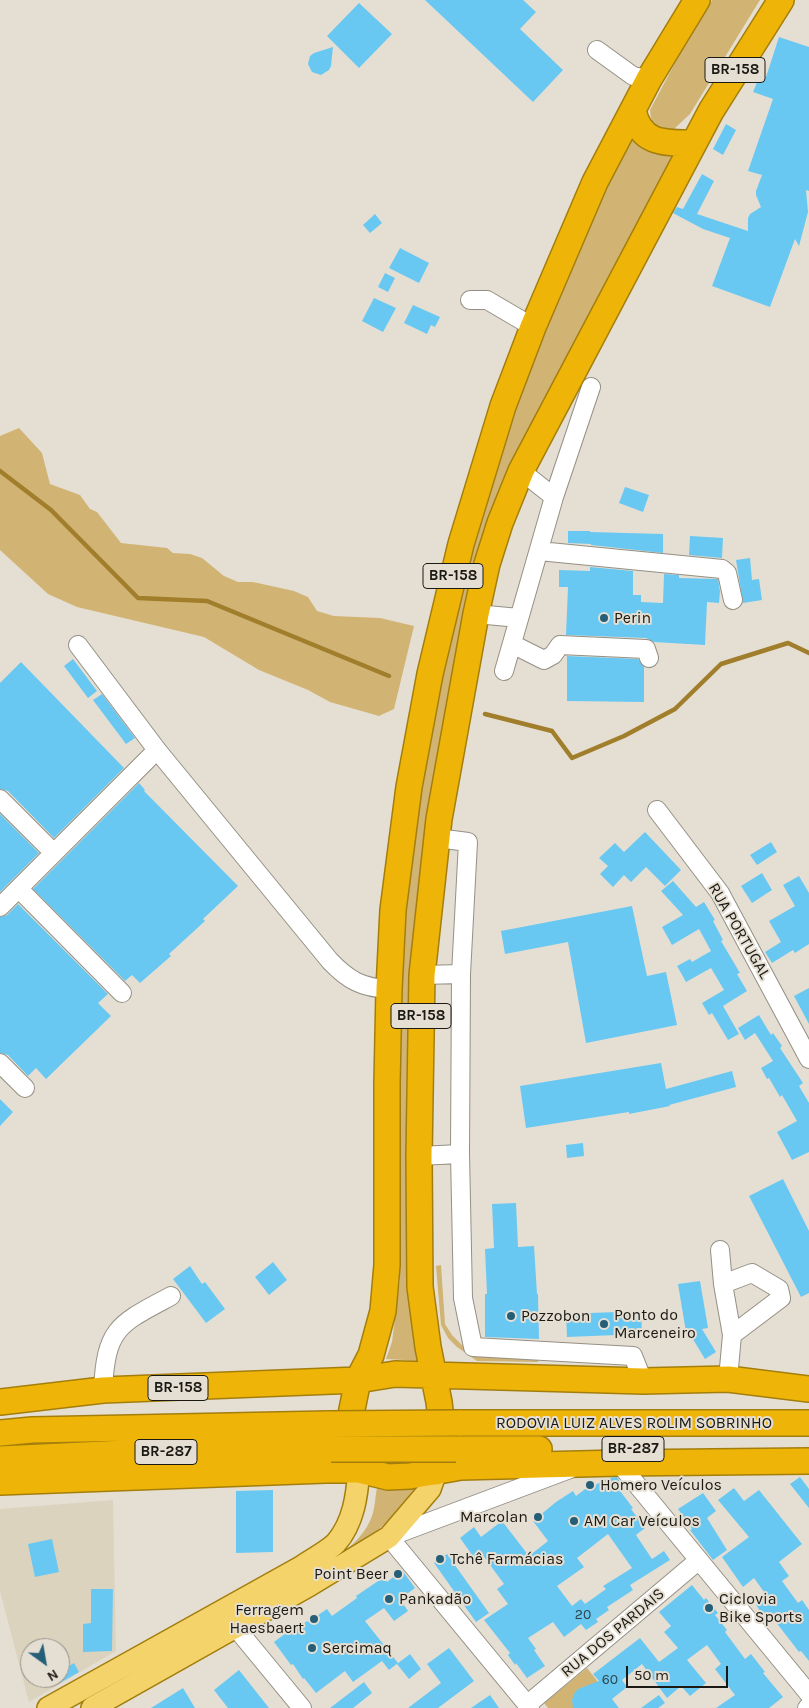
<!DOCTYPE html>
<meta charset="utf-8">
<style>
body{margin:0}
#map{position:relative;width:809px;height:1708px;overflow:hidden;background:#e5dfd3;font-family:Karla,sans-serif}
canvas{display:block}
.north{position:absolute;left:20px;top:1638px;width:50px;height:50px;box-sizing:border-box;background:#e5dfd3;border:1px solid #949087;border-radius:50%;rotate:148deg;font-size:14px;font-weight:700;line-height:20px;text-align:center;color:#1b1914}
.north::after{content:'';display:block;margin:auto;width:18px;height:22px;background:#245e77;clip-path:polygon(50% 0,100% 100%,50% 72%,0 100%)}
.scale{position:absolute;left:626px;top:1666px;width:102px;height:22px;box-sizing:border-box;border:2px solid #1b1914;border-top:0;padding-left:6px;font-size:15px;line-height:18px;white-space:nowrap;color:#1b1914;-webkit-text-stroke:4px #e5dfd3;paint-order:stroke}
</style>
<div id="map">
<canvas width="809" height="1708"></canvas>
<div class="north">N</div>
<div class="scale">50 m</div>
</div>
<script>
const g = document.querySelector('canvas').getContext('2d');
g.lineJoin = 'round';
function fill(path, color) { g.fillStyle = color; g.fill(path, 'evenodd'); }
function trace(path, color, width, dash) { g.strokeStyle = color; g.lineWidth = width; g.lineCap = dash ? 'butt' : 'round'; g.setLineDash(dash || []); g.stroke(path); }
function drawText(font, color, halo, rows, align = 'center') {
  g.font = font + ' Karla,sans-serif'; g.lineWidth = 4; g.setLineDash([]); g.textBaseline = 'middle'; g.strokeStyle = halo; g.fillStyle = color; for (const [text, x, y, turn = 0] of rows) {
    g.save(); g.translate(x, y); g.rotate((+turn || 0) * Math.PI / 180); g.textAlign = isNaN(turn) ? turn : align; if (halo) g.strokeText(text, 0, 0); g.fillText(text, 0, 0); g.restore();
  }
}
const built = new Path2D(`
 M113 1500 116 1651 29 1702 0 1591V1509ZM30 1648H60V1678H30Z`);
const green = new Path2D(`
 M712 0H760L690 114 673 130 663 132C652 126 651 121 650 110L684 46Z
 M631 133C642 151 655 161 676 152L532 435 441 751 413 1278 414 1344 418 1362 404 1360 386 1359 392 1342 400 1279 399 1057 402 954 408 873 426 747 447 638 506 424 594 208Z
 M19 428 42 453 50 484 80 495 90 509 97 512 121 543 167 548 173 553 190 554 202 558 224 576 238 582H253L294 591 308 597 317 611 334 616 380 618 414 626 394 709 379 716 330 702 308 690 259 670 204 637 77 607 48 594 0 550V436Z
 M441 1265 445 1324 452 1335 462 1345 479 1356 537 1357 538 1362 477 1361 457 1347 448 1338 441 1325 436 1266Z
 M416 1487 398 1511 375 1533 329 1563C346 1550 364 1538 372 1516 375 1508 375 1497 377 1488Z
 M587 1668 614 1702 606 1708H548L544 1703Z`);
const stream = new Path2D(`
 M0 471 51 510 138 598 207 601 389 676
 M485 714 552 731 572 758 624 736 675 709 721 664 788 643 809 653`);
const building = new Path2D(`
 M425 0H523L536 12 520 29 563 70 533 102Z
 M359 3 392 34 359 68 327 36Z
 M779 37 809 47V191L806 190 808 212 799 246 795 239 770 307 712 286 730 238 703 229 673 213 677 207 683 209 702 174 714 181 697 214 748 231V218L750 214 761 207 756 195V191L762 175 748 171 773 99 753 92 760 75 766 77Z
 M333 47 331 66 329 70 321 75 312 72 308 64 310 56 314 53Z
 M726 124 736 130 723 155 713 149Z
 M375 214 382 223 370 233 363 225Z
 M400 248 429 263 419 283 389 268Z
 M385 273 395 278 388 292 378 287Z
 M374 298 396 308 383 332 362 321Z
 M413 305 440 317 435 327 431 325 427 334 404 323Z
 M625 487 649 495 643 512 619 503Z
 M568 531H590V532L663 534V553L591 545V544L568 543Z
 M690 536 723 538 722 558 689 555Z
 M750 558 752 580 759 579 762 600 743 603 736 560Z
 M590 567 633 571V595H641V602L663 603 664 574 679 575V578L718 579 720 591 719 603 707 602 705 645 654 642 646 638 566 635 568 587H559V570L590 571Z
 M567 656 638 659 644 667V702L567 701Z
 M73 659 97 691 88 698 64 666Z
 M21 662 124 768 54 838 8 791 0 789V683Z
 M102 694 135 738 126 744 93 700Z
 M139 783 145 790 144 791 238 886 203 919 205 921 169 954 171 956 140 983 132 975 125 981 33 889Z
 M0 814 39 853 0 892Z
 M645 832 681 870 665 886 646 867 631 882 624 875 613 887 600 874 608 866 599 858 615 843 624 852Z
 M771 842 777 852 757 865 750 855Z
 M762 873 772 890 752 903 741 886Z
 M799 876 809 893V944L795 953 793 950 772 963 765 952 781 942 769 921 795 906 783 885Z
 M673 881 696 907 704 902 715 920 713 921 723 940 721 941 740 973 737 974 747 991 723 1006 739 1034 728 1040 712 1013 709 1015 702 1003 724 990 711 968 686 982 677 966 690 959 692 962 711 951 699 929 672 945 662 927 683 915 661 891Z
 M18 904 108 994 98 1003 111 1016 46 1079 36 1068 28 1076 8 1055 0 1053V917L7 915Z
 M632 906 647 976 666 972 677 1025 586 1043 568 942 505 954 501 931Z
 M809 988V1024L794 996Z
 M759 1015 771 1035 773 1033 782 1046 780 1048 803 1083 799 1086 809 1103V1152L792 1160 777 1132 797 1121 782 1095 780 1097 769 1078 767 1079 761 1068 773 1061 755 1033 745 1040 738 1028Z
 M661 1063 666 1089 732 1071 736 1087 669 1105 670 1106 629 1114V1112L526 1128 520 1086Z
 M0 1099 13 1112 0 1126Z
 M583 1143 584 1156 567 1158 566 1145Z
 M783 1179 809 1231V1293L801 1297 749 1196Z
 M516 1203 518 1247 534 1246 537 1294H538L539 1339 485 1337V1294H487L485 1249 494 1248 492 1204Z
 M273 1262 287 1280 269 1295 255 1277Z
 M190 1266 202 1284 205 1282 225 1309 206 1323 173 1279Z
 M700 1281 708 1328 702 1329 716 1352 705 1359 688 1331 686 1332 678 1284Z
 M641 1311 642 1334 567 1337 566 1314Z
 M617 1477 621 1484 617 1487 633 1508 631 1509 645 1528 636 1535 652 1559 664 1551 670 1560 630 1585 633 1590 607 1607 609 1610 596 1619 598 1622 586 1630 581 1624 564 1637 553 1622 528 1638 536 1649 534 1650 545 1666 527 1678 516 1663 515 1665 508 1655 510 1653 484 1620 508 1604 497 1589 504 1584 482 1554 475 1559 460 1538 474 1527 481 1537 502 1521 529 1556 548 1541 533 1521 556 1502 573 1491 576 1496 593 1483 595 1485 609 1478ZM608 1534 632 1568 603 1586 606 1589 585 1604 581 1599 572 1606 557 1586 584 1567 577 1558Z
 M800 1477 809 1489V1508L790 1484Z
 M734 1488 744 1501 759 1490 802 1544 779 1562 789 1576 782 1581 798 1603 802 1600 809 1610V1661L801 1651 799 1652 772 1617 767 1621 756 1605 767 1596 754 1578 743 1587 722 1557 749 1537 718 1500Z
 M273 1490V1552L236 1553V1491Z
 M703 1493 716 1511 707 1518 727 1550 713 1560 690 1530 692 1529 678 1509Z
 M52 1539 59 1572 35 1577 28 1544Z
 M447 1554 489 1613 476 1622 434 1563Z
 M402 1570 415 1588 400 1599 408 1611 394 1621 384 1608 365 1621 398 1663 389 1670 382 1661 353 1682 345 1671 316 1693 304 1678 303 1679 293 1664 291 1665 274 1642 286 1633 288 1635 307 1621 308 1622 327 1609 332 1616 357 1598 356 1596 384 1577 387 1582Z
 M692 1585 704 1600 706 1598 718 1613 715 1615 727 1630 725 1632 745 1659 751 1654 765 1672 763 1673 783 1697 769 1708H716L735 1695 715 1669 721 1664 707 1645 687 1660 706 1683 690 1696 681 1686 667 1698 642 1664 622 1680 627 1687 612 1699 619 1708H573L572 1700 574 1694 578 1689 599 1681 593 1674 640 1638 659 1662 678 1648 664 1632 671 1626 659 1612Z
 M91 1589H113L112 1651 83 1652V1624L91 1623Z
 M449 1648 474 1681 438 1708H408L441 1683 427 1664Z
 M410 1654 421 1669 409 1679 397 1664Z
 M74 1663 79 1672 60 1683V1671Z
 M239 1670 269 1708H228L214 1690Z
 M364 1682 372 1693 353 1708H330Z
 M183 1688 195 1708H151Z
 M490 1695 499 1708H471Z
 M659 1695 665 1703 658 1708H641Z`);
const minor = new Path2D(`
 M597 50 633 76 649 79
 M470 300H487L533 327
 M521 471 554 497
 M539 551 722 569 727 573 733 600
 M476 614 519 618
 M512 644 544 660 553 655 560 645 646 649 649 658
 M78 645 157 750 330 961C348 980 362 988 389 989
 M504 671 554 497 591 387
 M0 799 54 853
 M657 810 720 893 809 1059
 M437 838 468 842 461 974 460 1154 463 1298 473 1347 633 1356 643 1381
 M19 889 122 993
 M0 907 157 750
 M422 975 461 974
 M0 1063 25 1088
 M419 1156 460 1154
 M720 1250 723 1284 732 1335 728 1379
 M723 1284 752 1273 779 1289 781 1298 732 1335
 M103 1390C106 1327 119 1324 171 1296
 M619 1463 809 1694
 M236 1628 302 1708
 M527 1705 699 1560
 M530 1708 389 1537 570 1469
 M807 1708 809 1706`);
const major = new Path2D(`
 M48 1708 301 1567C312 1559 327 1552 336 1543 354 1522 357 1495 359 1470
 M92 1708 310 1585 389 1537 430 1489 436 1472`);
const highway = new Path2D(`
 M633 110C640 145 665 143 694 143
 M0 1402 103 1390 358 1380 395 1374 643 1381 728 1379 809 1389
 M458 1423H809
 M0 1433 32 1430 329 1424
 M456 1449H539
 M0 1459 126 1453 331 1449
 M359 1470 349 1454 348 1429 358 1380 371 1355 383 1311 387 1265V1084L389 989 393 910 409 787 430 674 461 544 503 406 533 327 595 182 649 79 697 0
 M436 1472 441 1461 443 1436 439 1402 428 1347 420 1287 419 1156 422 975 439 819 476 614 487 564 500 523 521 471 711 111 781 0
 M0 1482 326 1470H359L388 1477 410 1476 461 1467 619 1463 809 1461`);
const highwayBridge = new Path2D(`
 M329 1424 458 1423
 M331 1449H456`);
const markers = [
 [604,618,5,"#245e77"],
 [511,1316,5,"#245e77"],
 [604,1324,5,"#245e77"],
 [590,1485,5,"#245e77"],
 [538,1517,5,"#245e77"],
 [574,1521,5,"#245e77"],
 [440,1559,5,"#245e77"],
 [398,1574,5,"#245e77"],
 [389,1599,5,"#245e77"],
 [709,1608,5,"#245e77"],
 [314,1619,5,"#245e77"],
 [312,1648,5,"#245e77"]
];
const numberNames = [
 ["20",583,1615],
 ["60",610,1680]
];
const shields = [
 [735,70,60],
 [453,576,60],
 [421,1016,60],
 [178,1388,60],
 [633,1449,62],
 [166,1452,62]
];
const shieldNames = [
 ["BR-158",735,70],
 ["BR-158",453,576],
 ["BR-158",421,1016],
 ["BR-158",178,1388],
 ["BR-287",633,1449],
 ["BR-287",166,1452]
];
const poiNames = [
 ["Perin",614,618],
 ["Ponto do",614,1315],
 ["Marceneiro",614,1333],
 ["Pozzobon",521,1316],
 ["Homero Veículos",600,1485],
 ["Marcolan",528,1517,"right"],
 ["AM Car Veículos",584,1521],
 ["Tchê Farmácias",450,1559],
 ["Point Beer",388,1574,"right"],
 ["Pankadão",399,1599],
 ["Ciclovia",719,1599],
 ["Bike Sports",719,1617],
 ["Ferragem",304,1610,"right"],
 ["Haesbaert",304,1628,"right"],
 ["Sercimaq",322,1648]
];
const streetNames = [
 ["RUA PORTUGAL",739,931,60],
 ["RODOVIA LUIZ ALVES ROLIM SOBRINHO",634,1423],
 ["RUA DOS PARDAIS",613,1633,-40]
];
fill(built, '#dcd3bf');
fill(green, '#d1b474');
trace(stream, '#a17e2b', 4.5);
fill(building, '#69c8f2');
trace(minor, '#959084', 20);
trace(major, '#a47e0c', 24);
trace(highway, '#a47e0c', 28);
trace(minor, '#fff', 18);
trace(major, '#f5d36b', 21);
trace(highway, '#eeb508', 25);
trace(highwayBridge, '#a47e0c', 28, []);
trace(highwayBridge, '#eeb508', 25);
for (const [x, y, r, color] of markers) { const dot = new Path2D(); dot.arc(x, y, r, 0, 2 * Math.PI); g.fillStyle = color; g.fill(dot); trace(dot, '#e5dfd3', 2); }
drawText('14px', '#2e454c', null, numberNames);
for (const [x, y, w] of shields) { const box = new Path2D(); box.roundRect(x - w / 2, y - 12.5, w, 25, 4); g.fillStyle = '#e5dfd3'; g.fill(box); trace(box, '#1b1914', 1); }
drawText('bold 15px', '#1b1914', null, shieldNames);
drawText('16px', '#1b1914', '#e5dfd3', poiNames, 'left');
drawText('16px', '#1b1914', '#e5dfd3', streetNames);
</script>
